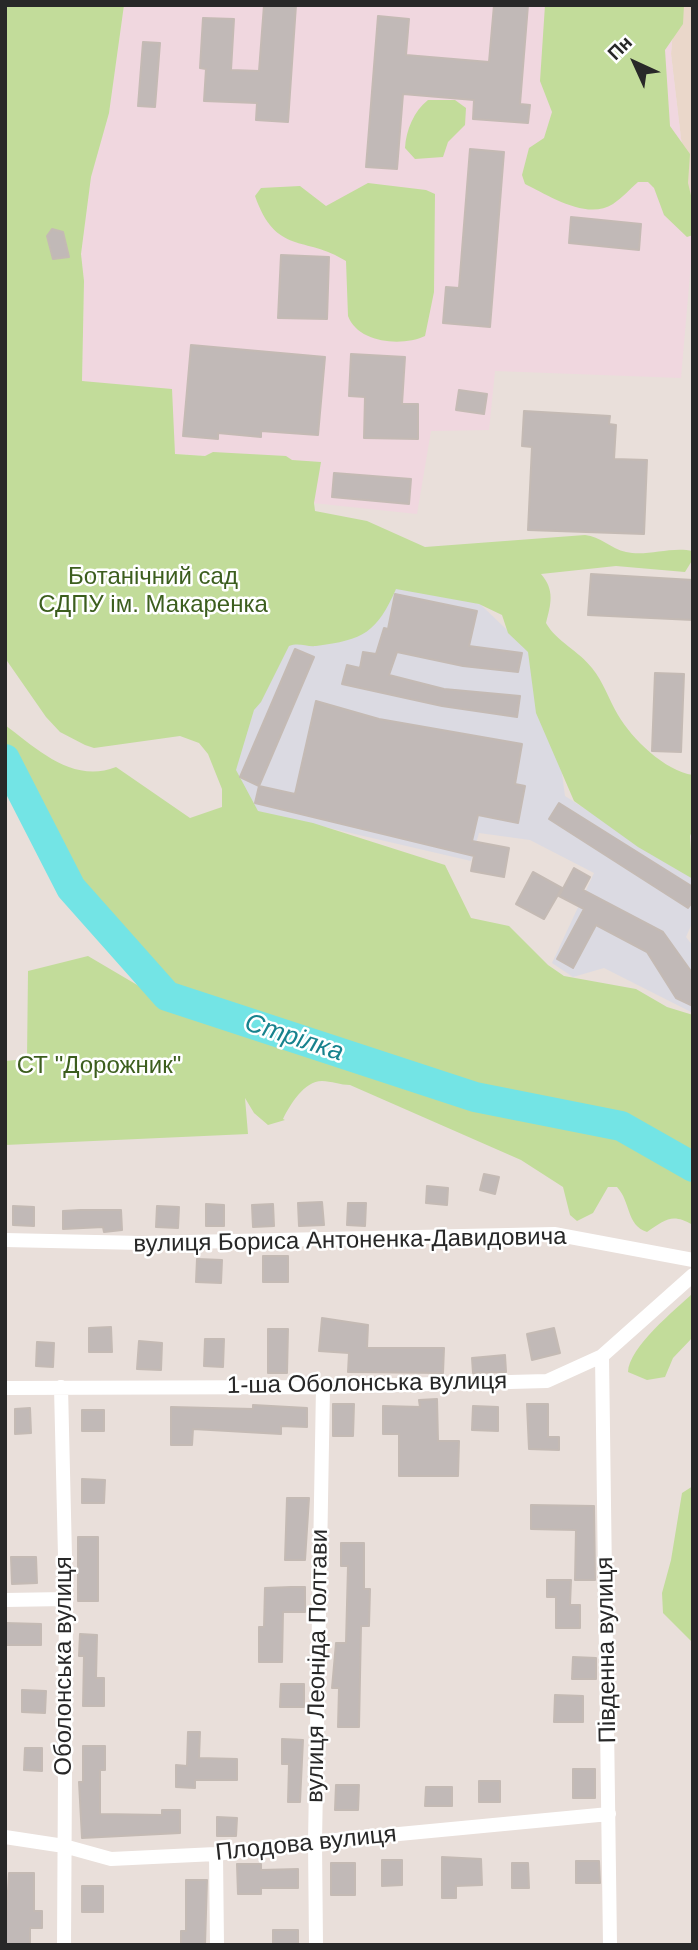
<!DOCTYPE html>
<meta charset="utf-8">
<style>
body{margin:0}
#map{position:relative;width:698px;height:1950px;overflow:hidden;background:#e9dfda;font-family:Arial,sans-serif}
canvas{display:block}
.frame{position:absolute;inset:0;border:7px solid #282828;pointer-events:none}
.north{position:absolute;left:600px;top:28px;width:70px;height:70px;-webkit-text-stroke:5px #fff;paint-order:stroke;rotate:315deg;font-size:19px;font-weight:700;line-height:28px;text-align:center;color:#282828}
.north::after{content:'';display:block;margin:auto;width:24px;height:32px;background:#282828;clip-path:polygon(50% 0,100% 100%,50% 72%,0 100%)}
</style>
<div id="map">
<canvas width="698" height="1950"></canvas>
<div class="frame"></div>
<div class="north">Пн</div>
</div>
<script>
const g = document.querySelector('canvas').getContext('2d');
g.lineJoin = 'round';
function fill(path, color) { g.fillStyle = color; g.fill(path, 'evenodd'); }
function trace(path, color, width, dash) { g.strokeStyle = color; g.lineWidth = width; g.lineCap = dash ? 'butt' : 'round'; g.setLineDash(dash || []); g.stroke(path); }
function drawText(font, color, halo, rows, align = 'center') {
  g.font = font + ' Arial,sans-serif'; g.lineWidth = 5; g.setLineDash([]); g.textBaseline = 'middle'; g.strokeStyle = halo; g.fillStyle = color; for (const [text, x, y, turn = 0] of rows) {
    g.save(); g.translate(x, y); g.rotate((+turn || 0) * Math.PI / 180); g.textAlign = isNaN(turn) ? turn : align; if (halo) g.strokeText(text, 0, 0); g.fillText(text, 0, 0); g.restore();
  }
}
const industrial = new Path2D(`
 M398 585 480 604 528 650 553 707 565 796 693 877V921L686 937 693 946V1013L604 968 573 977 552 963 594 873 530 840 479 833 471 861 256 811 235 772 255 700 284 642Z`);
const education = new Path2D(`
 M675 5H693V240L671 54Z`);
const medical = new Path2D(`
 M124 5H675L671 54 693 240 681 378 495 371 489 430 431 431 417 514 313 503 321 462 175 454 82 381 84 281 81 254 91 177 109 113Z`);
const green = new Path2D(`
 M5 5H124L109 113 91 177 81 254 84 281 82 381 172 389 175 454 205 456 213 452 286 456 292 460 321 462 314 503 315 511 367 521 425 547 585 535C600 536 611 549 626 552 647 557 670 546 693 551V559L685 572 616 566 541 574C555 590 551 604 546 623 556 641 579 651 592 668 603 681 609 700 618 715 632 739 665 771 693 775V829L690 836 693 879 638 847 574 801 536 713 528 652 508 633 502 615 479 604 396 589C377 632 364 640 316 646 306 647 299 642 289 646L261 702 254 710 236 770 258 811 313 823 445 865 471 918 509 926 548 965 564 976 636 989 667 1007 693 1015V1225C672 1213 666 1219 647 1232 626 1225 631 1202 617 1187H608L593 1213 577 1221 570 1215 563 1187 521 1160 350 1085C341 1085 331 1081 322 1081 304 1081 290 1105 283 1119L285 1120 268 1125 254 1113 245 1098 248 1134 5 1145V1061L27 1059 28 971 88 956 144 989 41 848 34 819 5 767V725C37 749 73 784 116 767L190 818 222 807V789L208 754 199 743 180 736 94 748 85 745 60 732 46 717 5 658Z
 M545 5H684L683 24 665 50 670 126 690 154 688 183 693 204V235L687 237 664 215 654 188 648 182H638C630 189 622 198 613 204 587 221 548 195 525 184L522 175 529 148 544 138 552 112 540 81Z
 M428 100H455L466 108 465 125 448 142 443 157 415 159 405 148C406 130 414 111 428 100Z
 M368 183 426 190 435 194 434 292 425 336C402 347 358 343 348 316L346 261C305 235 276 256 255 196L261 188 300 186 326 206Z
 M693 1293V1337L673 1358 665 1377 647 1380 628 1372C629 1347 675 1310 693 1293Z
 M693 1486V1643L663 1613 662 1593 671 1560 682 1493Z`);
const river = new Path2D(`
 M5 759 71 888 167 996 475 1097 621 1126 693 1167`);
const building = new Path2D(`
 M264 5H296L288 122 256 120 257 103 204 101 206 69 200 68 203 18 234 19 231 70 259 71Z
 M494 5H528L520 104 530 105 528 123 473 119 474 100 403 94 397 169 366 167 378 16 409 19 406 55 489 62Z
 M143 42 160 43 155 107 138 106Z
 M470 149 504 152 490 327 443 323 446 287 459 288Z
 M571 217 641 224 639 250 569 243Z
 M52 229 63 232 69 257 53 259 47 236Z
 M281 255 329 257 327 319 278 318Z
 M191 345 325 357 318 435 261 431V437L218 433V439L183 436Z
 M351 354 405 357 402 404H418V439L364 438 365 397 349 396Z
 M459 390 487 394 484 414 456 410Z
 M524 411 610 416 609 424 616 425 614 459 647 460 644 534 528 530 532 447 522 446Z
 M334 473 411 479 409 504 332 497Z
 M591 574 693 580V620L588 615Z
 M395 594 477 611 469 646 522 653 518 672 463 666 397 652 389 675 444 689 520 696 517 717 442 706 342 684 347 665 360 668 363 652 376 654 384 628 388 629Z
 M295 649 314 657 259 786 240 777Z
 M655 673 684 674 681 752 652 751Z
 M316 701 379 719 522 744 515 784 525 786 518 823 478 815 472 841 509 848 504 877 471 871 474 856 255 803 259 786 295 794Z
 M559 803 693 887V901L688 908 549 819Z
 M574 868 590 877 583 890 663 932 693 974V1006L676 998 647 952 596 925 573 968 557 959 584 909 559 896Z
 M533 872 562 888 544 919 516 904Z
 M484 1174 499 1177 495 1194 480 1190Z
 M427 1186 448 1188 447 1205 426 1203Z
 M322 1202 324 1225 299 1226 298 1203Z
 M348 1203H366L365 1226 347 1225Z
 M206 1204 224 1205V1226H206Z
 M273 1204 274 1226 253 1227 252 1205Z
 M13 1206 34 1207V1226L13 1225Z
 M157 1206 179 1207 178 1228 156 1227Z
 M81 1210H121L122 1230 104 1232 103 1227 63 1229V1211Z
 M263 1256H288V1282H263Z
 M197 1259 222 1260 221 1283 196 1282Z
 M322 1318 368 1325 367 1348H444L443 1373 348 1372 349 1353 319 1351Z
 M111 1327 112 1352H89V1328Z
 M554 1328 560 1353 532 1360 527 1334Z
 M268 1329H288L287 1373H268Z
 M205 1339H224L223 1367 204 1366Z
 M139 1341 162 1343 161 1370 137 1369Z
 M37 1342 54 1343 53 1367 36 1366Z
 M505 1355 506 1372 473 1373 472 1358Z
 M437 1399 438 1441H459L458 1476H399V1434H383V1406L420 1407 419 1400Z
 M333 1404H354L353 1436H333Z
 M527 1404H548V1437H559V1450L529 1449Z
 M253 1405 307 1408V1427L281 1426V1434L193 1429 192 1445H171V1407L253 1409Z
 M473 1406 498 1407V1431L472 1430Z
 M30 1408 31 1433 15 1434V1409Z
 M82 1410H104V1431H82Z
 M82 1479 105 1480 104 1503H82Z
 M287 1498H309L305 1560H285Z
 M531 1505 594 1506 595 1580H575L576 1530 531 1529Z
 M78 1537H98V1601H78Z
 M341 1543H364V1589H370L369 1626H361L359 1727H338L339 1688H332L336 1643H346L348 1566H341Z
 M11 1557H36L37 1583 12 1584Z
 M547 1580H571L570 1605H580V1628H556V1597H547Z
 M291 1587H305V1612H283L282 1662H259V1627H264L265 1588Z
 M5 1623 41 1624V1645H5Z
 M80 1634 97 1635 96 1678H104V1706H83L84 1656H79Z
 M573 1657 596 1658V1679H572Z
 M281 1684H304V1707H280Z
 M22 1690 46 1691 45 1713 22 1712Z
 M555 1695 583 1696V1722H554Z
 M188 1732H200L199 1758 237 1759V1780H195V1788L176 1787V1765L187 1766Z
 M282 1739 303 1740 300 1802H288L289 1764H282Z
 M83 1746H105V1770H100V1814L162 1815V1810H180V1833L82 1838 79 1782H83Z
 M25 1748H42V1771L24 1770Z
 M573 1769H595V1798H573Z
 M479 1781H500V1802H479Z
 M336 1785H359L358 1810H335Z
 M426 1787H452V1806H425Z
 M217 1817 237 1818 236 1836H217Z
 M442 1857 481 1859 482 1885 456 1886V1898H442Z
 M382 1860H402V1885L382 1886Z
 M576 1861H599L600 1883H576Z
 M331 1863H355V1895H331Z
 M512 1863H528L529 1888H512Z
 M237 1864H261V1870L298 1869V1888H261V1894H238Z
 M9 1873H34V1911H42V1928H30V1945H5Z
 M186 1880H207L205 1945H181V1931H186Z
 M82 1886H103V1912H82Z
 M273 1930H298V1945H273Z`);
const street = new Path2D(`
 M5 1240 141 1243 554 1234 693 1260
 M602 1356 610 1945
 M61 1387 66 1599 64 1945
 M5 1388 323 1387 547 1381 602 1356 693 1275
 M5 1600 66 1599
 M5 1837 64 1846 111 1859 216 1854 315 1842 609 1814
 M216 1854 217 1945
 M316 1945 315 1842 323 1387`);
const parkNames = [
 ["Ботанічний сад",153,577],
 ["СДПУ ім. Макаренка",153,605],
 ["СТ \"Дорожник\"",99,1066]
];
const streetNames = [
 ["вулиця Бориса Антоненка-Давидовича",350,1241,-1],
 ["1-ша Оболонська вулиця",367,1384,-1],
 ["Південна вулиця",607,1650,-91],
 ["Оболонська вулиця",64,1666,-90],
 ["вулиця Леоніда Полтави",318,1666,-89],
 ["Плодова вулиця",306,1844,-6]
];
const waterNames = [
 ["Стрілка",294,1038,18]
];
fill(industrial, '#dbdae2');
fill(education, '#ead7ca');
fill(medical, '#f0d7df');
fill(green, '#c2dc9a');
trace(river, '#73e4e5', 30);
fill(building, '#c1b9b7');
trace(building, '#c4bab4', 2);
trace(street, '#fff', 14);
drawText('24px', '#3c5e1e', '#fff', parkNames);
drawText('24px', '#282828', '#fff', streetNames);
drawText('italic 26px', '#17828d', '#fff', waterNames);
</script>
